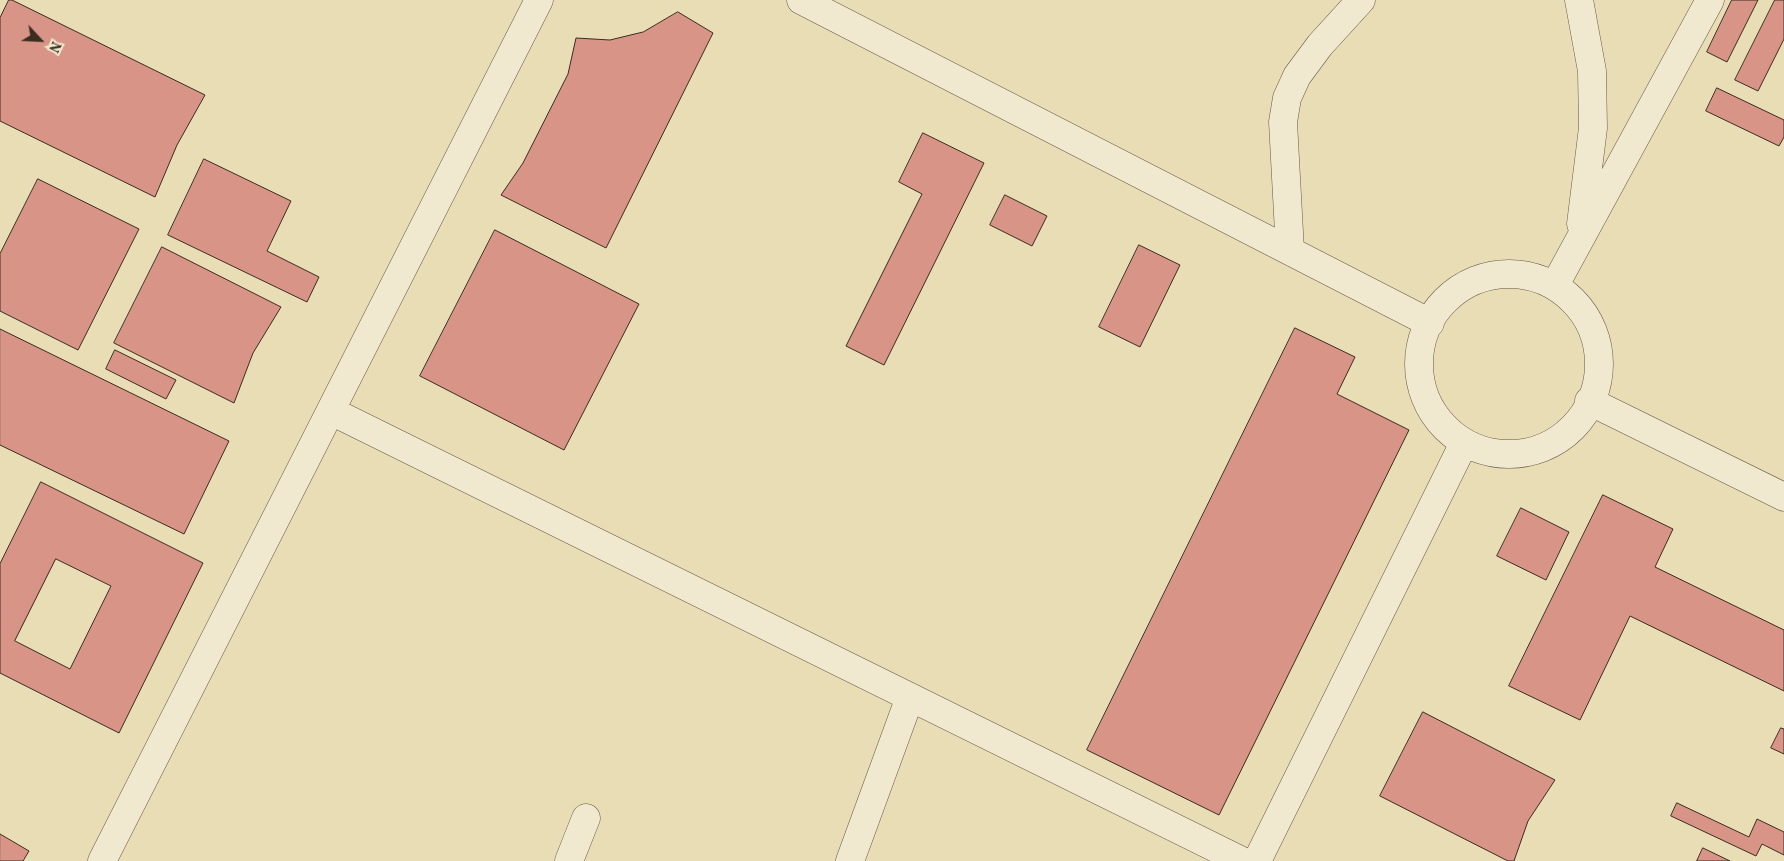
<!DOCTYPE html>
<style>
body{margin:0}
#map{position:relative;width:1784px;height:861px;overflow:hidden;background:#e9ddb5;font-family:Vollkorn,serif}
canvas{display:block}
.north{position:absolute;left:15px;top:15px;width:50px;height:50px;-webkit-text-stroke:4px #f1e9cf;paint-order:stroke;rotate:115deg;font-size:14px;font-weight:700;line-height:20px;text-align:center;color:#3c2c20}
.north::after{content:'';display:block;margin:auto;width:18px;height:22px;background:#3c2c20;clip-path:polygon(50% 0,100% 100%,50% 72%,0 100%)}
</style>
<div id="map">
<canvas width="1784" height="861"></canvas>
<div class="north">N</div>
</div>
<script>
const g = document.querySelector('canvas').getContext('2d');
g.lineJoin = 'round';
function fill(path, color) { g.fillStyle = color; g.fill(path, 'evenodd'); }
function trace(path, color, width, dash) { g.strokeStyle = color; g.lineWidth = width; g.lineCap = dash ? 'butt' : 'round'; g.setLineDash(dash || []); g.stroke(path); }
const building = new Path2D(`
 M9 0H12L205 95 177 145 155 197 0 121V18Z
 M1732 0H1758L1727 62 1707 52Z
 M1775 0H1784V39L1758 91 1735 80Z
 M678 12 713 33 606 248 501 195 523 163 568 74 576 38 610 40 643 32Z
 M1717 88 1784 120V137L1779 146 1706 111Z
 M923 133 984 163 884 365 846 346 922 194 899 182Z
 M204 159 291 201 267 251 319 277 307 302 168 235Z
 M38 179 139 229 78 350 0 311V254Z
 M1005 195 1047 216 1032 246 990 225Z
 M495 230 639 304 564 450 420 376Z
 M1139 245 1180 265 1140 347 1099 327Z
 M162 247 281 307 253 353 234 403 114 343Z
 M1295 328 1355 357 1337 394 1409 430 1219 815 1087 750Z
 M0 329 229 441 184 534 0 445Z
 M115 350 176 380 166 399 106 369Z
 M41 482 203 563 119 733 0 673V564ZM56 559 111 586 70 669 15 641Z
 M1603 495 1673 529 1655 567 1784 630V691L1630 616 1580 720 1509 686Z
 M1521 508 1569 532 1546 580 1497 556Z
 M1423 712 1555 780 1528 821 1514 861H1508L1380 796Z
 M1781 728 1784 729V754L1771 748Z
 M1677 803 1749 837 1757 819 1784 832V855L1762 844 1756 856 1671 816Z
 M0 834 29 851 23 861H0Z
 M1703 848 1730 861H1697Z`);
const minor = new Path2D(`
 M801 0 1430 323
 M1579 0 1592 71 1593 128 1581 224
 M1290 251 1283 122 1287 98 1297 76 1320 45 1361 0
 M1419 364a90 90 0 1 1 180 0a90 90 0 1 1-180 0Z
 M1555 285 1710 0
 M1589 401 1784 497
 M331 411 1242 861
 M102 861 539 0
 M569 861 586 818
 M850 861 910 697
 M1257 861 1464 443`);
fill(building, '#d89587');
trace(building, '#3c2c20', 1);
trace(minor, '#675845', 29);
trace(minor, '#f1e9cf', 28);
</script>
